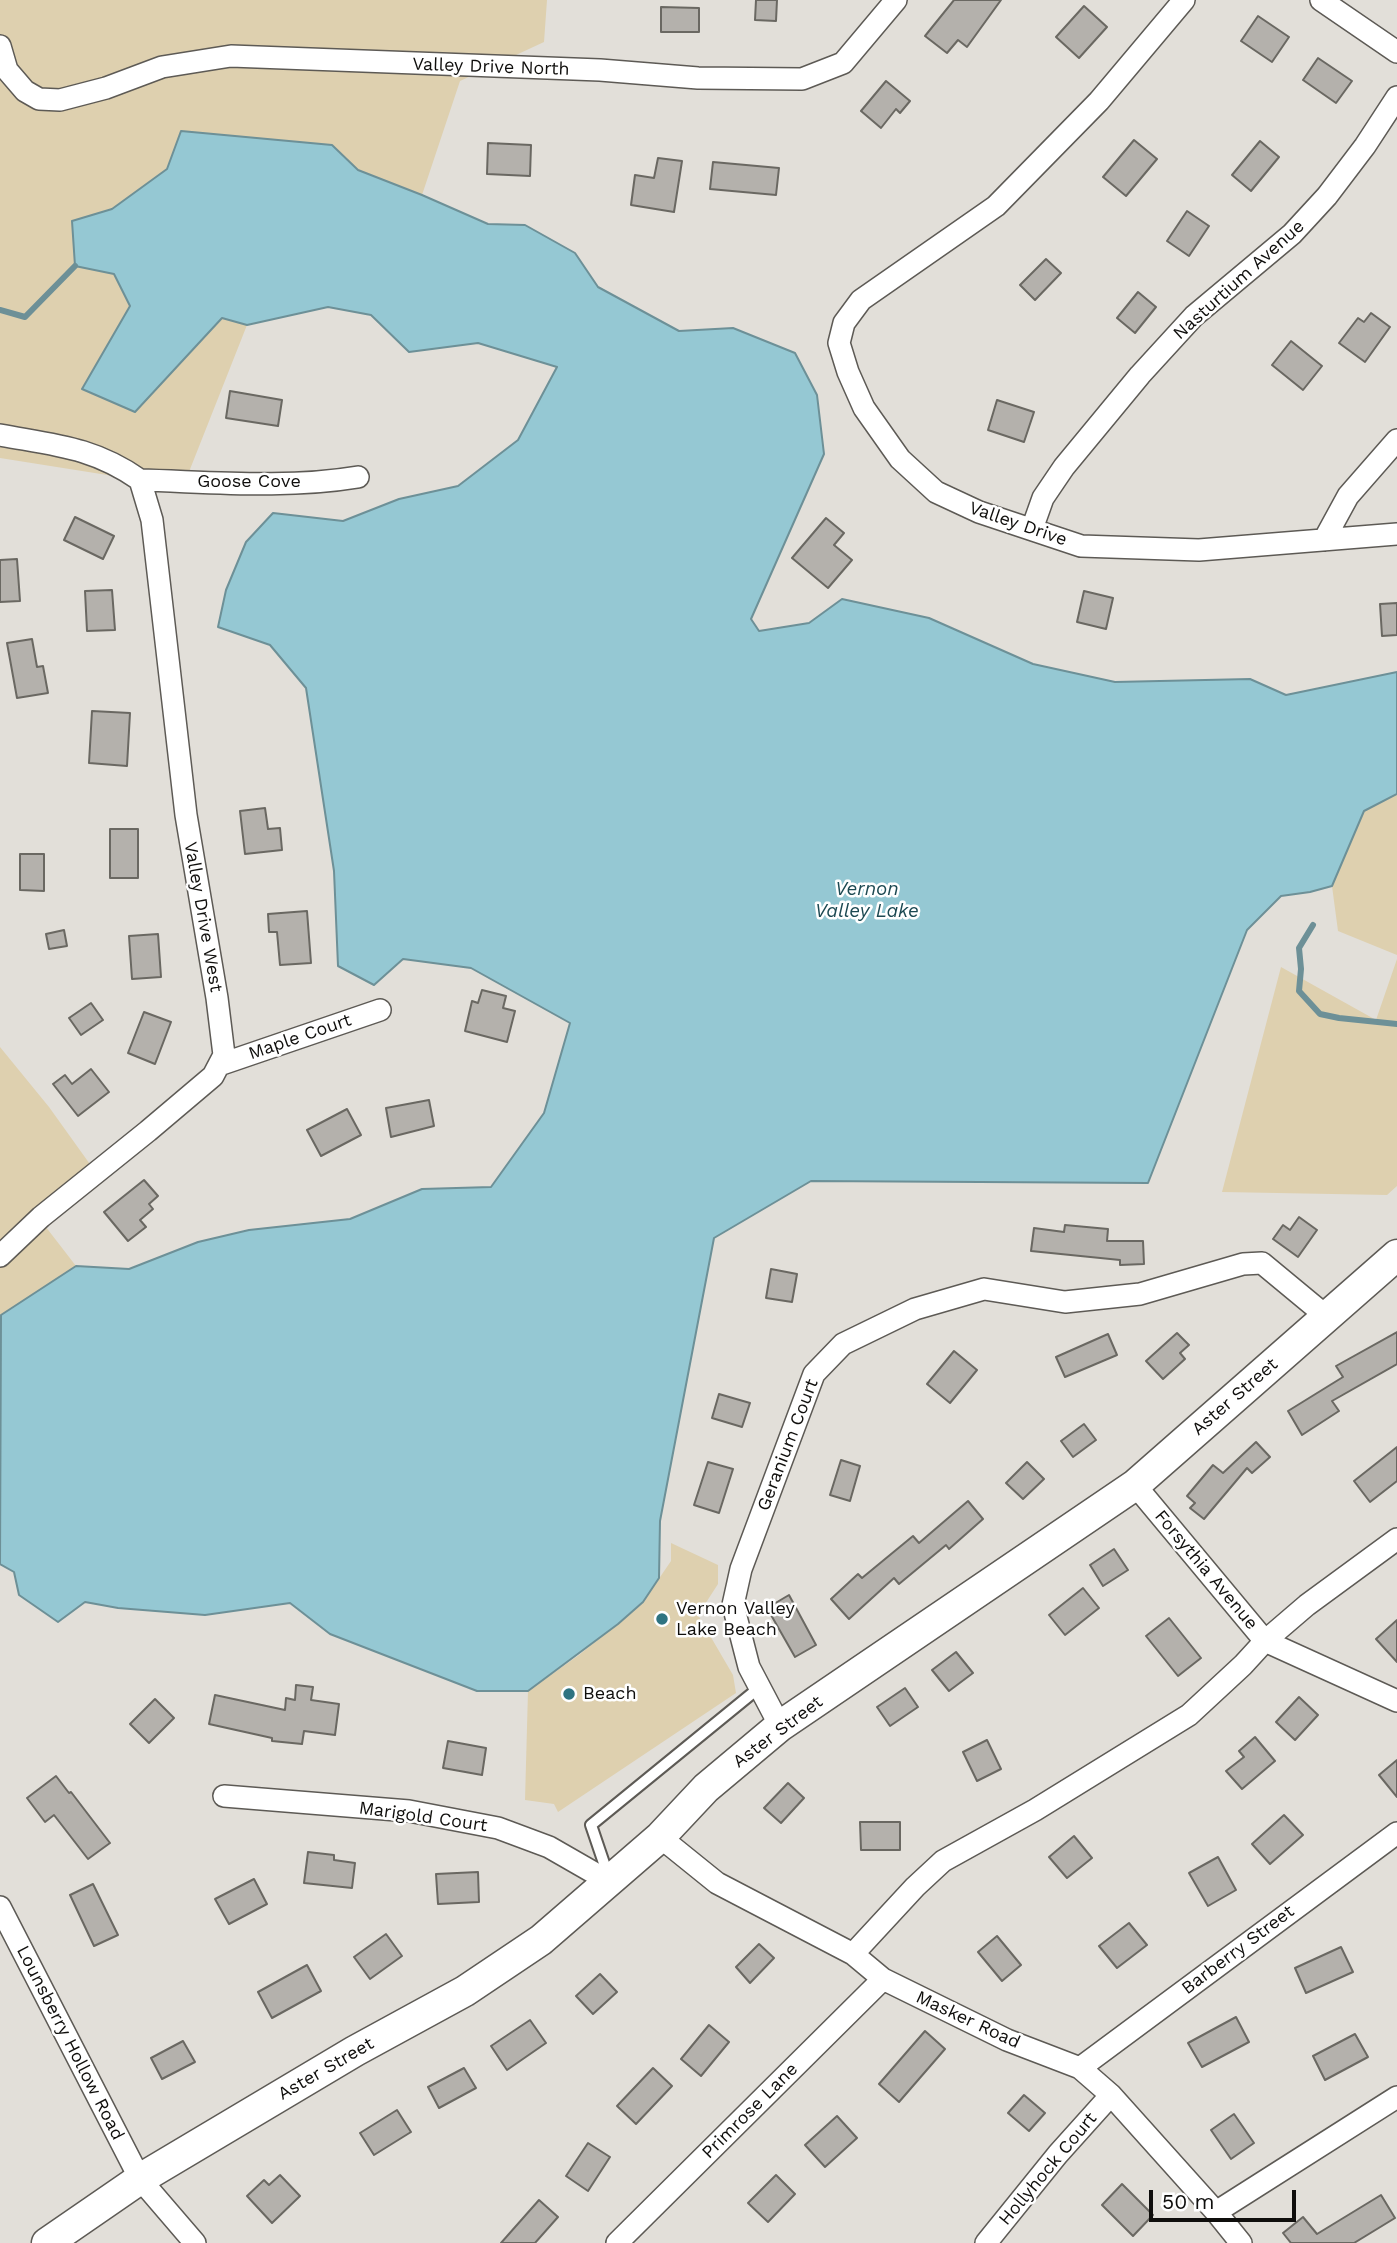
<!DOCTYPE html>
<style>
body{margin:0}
#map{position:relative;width:1397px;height:2243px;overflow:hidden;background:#e2dfd9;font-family:"Work Sans",sans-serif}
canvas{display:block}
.scale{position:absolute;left:1149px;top:2190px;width:147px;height:32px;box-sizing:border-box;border:4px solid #0f0e0c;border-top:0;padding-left:9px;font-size:21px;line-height:24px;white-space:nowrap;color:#0f0e0c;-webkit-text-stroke:5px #fff;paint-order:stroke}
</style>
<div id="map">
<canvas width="1397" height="2243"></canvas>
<div class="scale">50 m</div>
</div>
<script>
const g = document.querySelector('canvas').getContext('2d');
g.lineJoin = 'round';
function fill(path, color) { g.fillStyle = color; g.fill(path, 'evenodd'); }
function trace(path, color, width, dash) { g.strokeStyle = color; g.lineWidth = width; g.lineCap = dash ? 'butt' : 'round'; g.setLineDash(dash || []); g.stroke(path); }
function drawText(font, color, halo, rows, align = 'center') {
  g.font = font + ' "Work Sans",sans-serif'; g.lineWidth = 5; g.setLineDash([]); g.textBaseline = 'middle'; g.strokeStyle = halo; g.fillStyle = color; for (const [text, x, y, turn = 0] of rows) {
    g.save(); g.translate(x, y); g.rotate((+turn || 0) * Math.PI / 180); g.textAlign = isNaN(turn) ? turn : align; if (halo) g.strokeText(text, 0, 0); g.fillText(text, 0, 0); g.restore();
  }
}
const green = new Path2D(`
 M0 0H547L544 42 460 81 422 195 358 170 332 145 167 169 112 209 72 221 114 274 130 306 83 390 135 412 223 318 247 325 183 487 0 458Z
 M1397 794V955L1338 931 1332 886 1364 810Z
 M1397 959V1186L1387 1195 1222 1192 1281 967 1376 1020Z
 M0 1047 49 1107 97 1174 42 1222 76 1266 0 1316Z
 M671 1543 718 1565V1584L698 1615 733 1675 736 1693 558 1812 554 1804 525 1800 528 1691 579 1655 643 1602 671 1561Z`);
const water = new Path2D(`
 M181 131 332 145 358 170 422 195 488 224 525 225 575 253 598 287 679 331 733 328 795 353 817 395 824 454 751 619 759 631 809 623 842 599 929 618 1033 664 1115 682 1250 679 1286 695 1397 672V794L1364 811 1332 886 1310 892 1281 896 1247 930 1148 1183 811 1181 714 1238 660 1521 659 1578 643 1602 618 1624 528 1691H477L330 1634 290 1603 205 1615 118 1608 85 1602 58 1622 19 1595 14 1572 0 1564 1 1315 76 1266 129 1269 198 1242 249 1230 350 1219 422 1189 491 1187 544 1113 570 1023 471 968 403 959 374 985 338 966 334 871 306 688 270 645 218 627 226 590 246 542 273 513 343 521 399 499 458 486 518 440 557 367 478 343 409 352 371 315 328 307 247 325 222 318 135 412 82 389 130 306 114 274 75 266 72 221 112 209 167 169Z`);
const stream = new Path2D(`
 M0 310 25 317 75 266
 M1313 925 1299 948 1301 969 1299 991 1320 1014 1339 1018 1397 1024`);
const building = new Path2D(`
 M756 0H777L776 21 755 20Z
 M954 0H1001L967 47 958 40 947 53 925 36Z
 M1084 6 1107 27 1079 58 1056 37Z
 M661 7 699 8V32H661Z
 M1258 16 1289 37 1272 62 1241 41Z
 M1318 58 1352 81 1336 103 1303 80Z
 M886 81 910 101 900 113 896 109 881 128 861 111Z
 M1134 140 1157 159 1126 196 1103 177Z
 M1260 141 1279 157 1251 191 1232 175Z
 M488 143 531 145 530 176 487 174Z
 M658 158 682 161 674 212 631 205 635 175 654 178Z
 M713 162 779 168 776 195 710 189Z
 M1187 211 1209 226 1189 256 1167 241Z
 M1046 259 1061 273 1035 300 1020 285Z
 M1138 292 1156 307 1135 333 1117 318Z
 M1371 313 1390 327 1365 362 1339 343 1358 318 1364 322Z
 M1291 341 1322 366 1303 390 1272 365Z
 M230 391 282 400 278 426 226 418Z
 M997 400 1034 412 1024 442 988 430Z
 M75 517 114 536 103 559 64 540Z
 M826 518 844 533 834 545 852 560 828 588 792 558Z
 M17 559 20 601 0 602V560Z
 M112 590 115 630 87 631 85 591Z
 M1084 591 1113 598 1106 629 1077 622Z
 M1397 603V635L1382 636 1380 604Z
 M32 639 37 667 43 666 48 693 17 698 7 643Z
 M92 711 130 713 127 766 89 763Z
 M265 808 268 829 280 828 282 850 245 854 240 811Z
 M110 829H138V878H110Z
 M20 854H44V891L20 890Z
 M307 911 311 963 280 965 277 932H269L268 914Z
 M64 930 67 946 49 949 46 934Z
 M158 934 161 977 132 979 129 936Z
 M482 990 506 996 503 1008 515 1011 507 1042 465 1031 472 1001 478 1003Z
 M91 1003 103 1020 81 1035 69 1018Z
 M144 1012 171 1022 155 1064 128 1053Z
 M91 1069 109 1092 78 1116 53 1084 65 1075 72 1084Z
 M429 1100 434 1126 391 1137 386 1108Z
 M347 1109 361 1135 321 1156 307 1130Z
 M144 1180 158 1196 149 1204 153 1209 140 1220 146 1227 128 1241 104 1212Z
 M1299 1217 1317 1230 1298 1257 1273 1239 1283 1225 1290 1230Z
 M1065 1225 1108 1229 1107 1241H1143L1144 1264 1120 1265V1260L1031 1251 1034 1228 1064 1232Z
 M771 1269 797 1274 792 1302 766 1298Z
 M1397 1332V1364L1332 1401 1339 1411 1302 1435 1288 1411 1343 1377 1336 1366Z
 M1177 1333 1189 1345 1180 1353 1185 1359 1163 1379 1146 1361Z
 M1108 1334 1117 1355 1065 1377 1056 1357Z
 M954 1351 977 1370 950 1403 927 1384Z
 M719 1394 750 1403 742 1427 712 1418Z
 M1084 1424 1096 1440 1073 1457 1061 1441Z
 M1256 1442 1270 1457 1252 1473 1247 1468 1204 1519 1190 1508 1195 1503 1187 1496 1213 1465 1223 1473Z
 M1397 1447V1481L1370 1502 1354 1481Z
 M841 1460 860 1466 850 1501 830 1495Z
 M708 1462 733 1469 719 1513 694 1505Z
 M1027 1462 1044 1479 1023 1499 1006 1483Z
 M968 1501 983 1519 949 1549 946 1545 899 1584 894 1578 849 1619 831 1599 858 1574 862 1578 913 1536 919 1543Z
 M1114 1549 1128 1570 1103 1586 1090 1565Z
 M1083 1588 1099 1608 1065 1635 1049 1615Z
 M789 1595 816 1645 795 1657 767 1608Z
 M1169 1618 1201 1658 1178 1676 1146 1636Z
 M1397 1620V1662L1376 1639Z
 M956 1652 973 1673 949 1691 932 1670Z
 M296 1685 313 1687 311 1700 339 1704 335 1735 304 1731 302 1744 272 1741V1738L209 1724 215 1695 285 1710 286 1698 295 1700Z
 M905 1688 918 1707 890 1726 877 1707Z
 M1299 1697 1318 1715 1295 1740 1276 1722Z
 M155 1699 174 1718 149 1743 130 1724Z
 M1255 1737 1275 1761 1242 1789 1226 1771 1244 1757 1239 1751Z
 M987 1740 1001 1769 977 1781 963 1752Z
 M448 1741 486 1748 482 1775 443 1768Z
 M1397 1760V1797L1379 1775Z
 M56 1776 69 1793 71 1792 110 1843 88 1859 54 1815 45 1822 27 1798Z
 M788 1783 804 1798 781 1823 764 1808Z
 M1284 1815 1303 1835 1270 1864 1252 1844Z
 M860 1822H900V1850H861Z
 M1074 1836 1092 1858 1067 1878 1049 1857Z
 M308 1852 334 1855V1860L355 1863 352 1888 304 1883Z
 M1218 1857 1236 1890 1208 1906 1189 1873Z
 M478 1872 479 1902 438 1904 436 1874Z
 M254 1879 267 1904 229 1924 215 1899Z
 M93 1884 118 1935 94 1946 70 1895Z
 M1129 1923 1147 1945 1117 1968 1099 1946Z
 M386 1934 402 1956 370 1979 354 1957Z
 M997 1936 1021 1965 1002 1981 978 1952Z
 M759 1944 774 1958 750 1983 736 1967Z
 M1341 1947 1353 1972 1306 1993 1295 1968Z
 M307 1965 321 1991 272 2018 258 1992Z
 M600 1974 617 1992 593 2014 576 1996Z
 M1236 2017 1249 2042 1202 2067 1188 2043Z
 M530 2020 546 2043 507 2070 491 2046Z
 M709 2025 729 2042 701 2076 681 2059Z
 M925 2031 945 2049 899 2102 879 2084Z
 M1355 2034 1368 2057 1325 2080 1313 2056Z
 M183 2041 195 2062 162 2079 151 2058Z
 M464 2068 476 2088 439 2108 428 2087Z
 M653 2068 672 2086 636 2124 617 2106Z
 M1024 2095 1045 2113 1029 2131 1008 2113Z
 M397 2110 411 2132 374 2155 360 2133Z
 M1234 2114 1254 2143 1231 2159 1211 2130Z
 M837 2116 857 2138 825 2167 805 2145Z
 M588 2143 610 2157 588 2191 566 2176Z
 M280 2175 300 2196 272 2223 247 2196 264 2180 269 2185Z
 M776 2175 795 2194 768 2222 748 2203Z
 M1122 2184 1153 2215 1133 2236 1102 2205Z
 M1381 2195 1395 2218 1354 2243H1291L1283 2233 1303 2217 1317 2234Z
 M539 2200 558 2217 535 2243H501Z`);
const lane = new Path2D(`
 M609 1878 591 1825 760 1687`);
const street = new Path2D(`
 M1184 0 1099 101 996 206 861 300 844 323 839 343 848 372 864 408 900 459 936 492 979 512 1081 546 1199 550 1397 534
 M1321 0 1397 52
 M0 46 7 70 25 91 39 99 60 100 106 88 162 67 231 56 600 70 698 78 802 79 843 63 896 0
 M0 435C54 445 93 447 140 480
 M140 480C212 482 286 489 358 477
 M1032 529 1043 498 1064 467 1140 375 1194 316 1292 234 1327 196 1365 146 1397 97
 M1324 540 1348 496 1397 440
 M219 1065 380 1010
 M0 1256 41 1217 148 1131 213 1076 224 1055 217 998 186 815 152 520 140 480
 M1135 1485 1265 1641 1397 1701
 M780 1726 749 1667 733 1605 741 1569 814 1374 843 1344 915 1309 984 1289 1065 1302 1140 1294 1243 1264 1262 1263 1326 1316
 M224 1796 409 1811 498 1828 549 1847 610 1882
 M660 1837 717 1883 853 1954 883 1979 1007 2040 1080 2068 1111 2095 1216 2212 1241 2243
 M0 1907 140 2179 195 2243
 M853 1954 915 1887 943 1861 1035 1810 1189 1715 1243 1665 1265 1641 1307 1605 1397 1539
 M1080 2068 1397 1833
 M1216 2212 1397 2097
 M617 2243 883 1979
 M986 2243 1058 2154 1111 2095`);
const secondary = new Path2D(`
 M47 2243 140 2179 355 2051 465 1991 541 1940 660 1837 706 1788 780 1726 1135 1485 1397 1255`);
const markers = [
 [662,1619,7,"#2e7381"],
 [569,1694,7,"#2e7381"]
];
const streetNames = [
 ["Valley Drive North",491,67,2],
 ["Nasturtium Avenue",1239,280,-42],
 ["Goose Cove",249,482],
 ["Valley Drive",1018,524,19],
 ["Valley Drive West",203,917,80],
 ["Maple Court",300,1037,-19],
 ["Aster Street",1235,1397,-41],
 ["Geranium Court",788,1445,-69],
 ["Forsythia Avenue",1206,1570,50],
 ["Aster Street",778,1732,-37],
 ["Marigold Court",423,1817,8],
 ["Barberry Street",1238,1950,-37],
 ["Masker Road",968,2020,25],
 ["Lounsberry Hollow Road",70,2043,63],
 ["Aster Street",326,2069,-30],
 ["Primrose Lane",750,2111,-45],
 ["Hollyhock Court",1048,2169,-50]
];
const poiNames = [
 ["Vernon Valley",676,1609],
 ["Lake Beach",676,1630],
 ["Beach",583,1694]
];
const waterNames = [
 ["Vernon",867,889],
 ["Valley Lake",867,911]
];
fill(green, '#ded0af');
fill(water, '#95c8d3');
trace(water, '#6d9097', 2);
trace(stream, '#6d9097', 6);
fill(building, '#b4b1ac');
trace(building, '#6a6862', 2);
trace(lane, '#5d5a55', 14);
trace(street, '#5d5a55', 24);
trace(secondary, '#5d5a55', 33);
trace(lane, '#fff', 10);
trace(street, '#fff', 21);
trace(secondary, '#fff', 30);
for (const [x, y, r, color] of markers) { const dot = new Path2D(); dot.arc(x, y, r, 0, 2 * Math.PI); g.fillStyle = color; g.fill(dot); trace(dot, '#fff', 2.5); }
drawText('18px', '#0f0e0c', '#fff', streetNames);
drawText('18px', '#0f0e0c', '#fff', poiNames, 'left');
drawText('italic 19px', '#1c4952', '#fff', waterNames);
</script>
